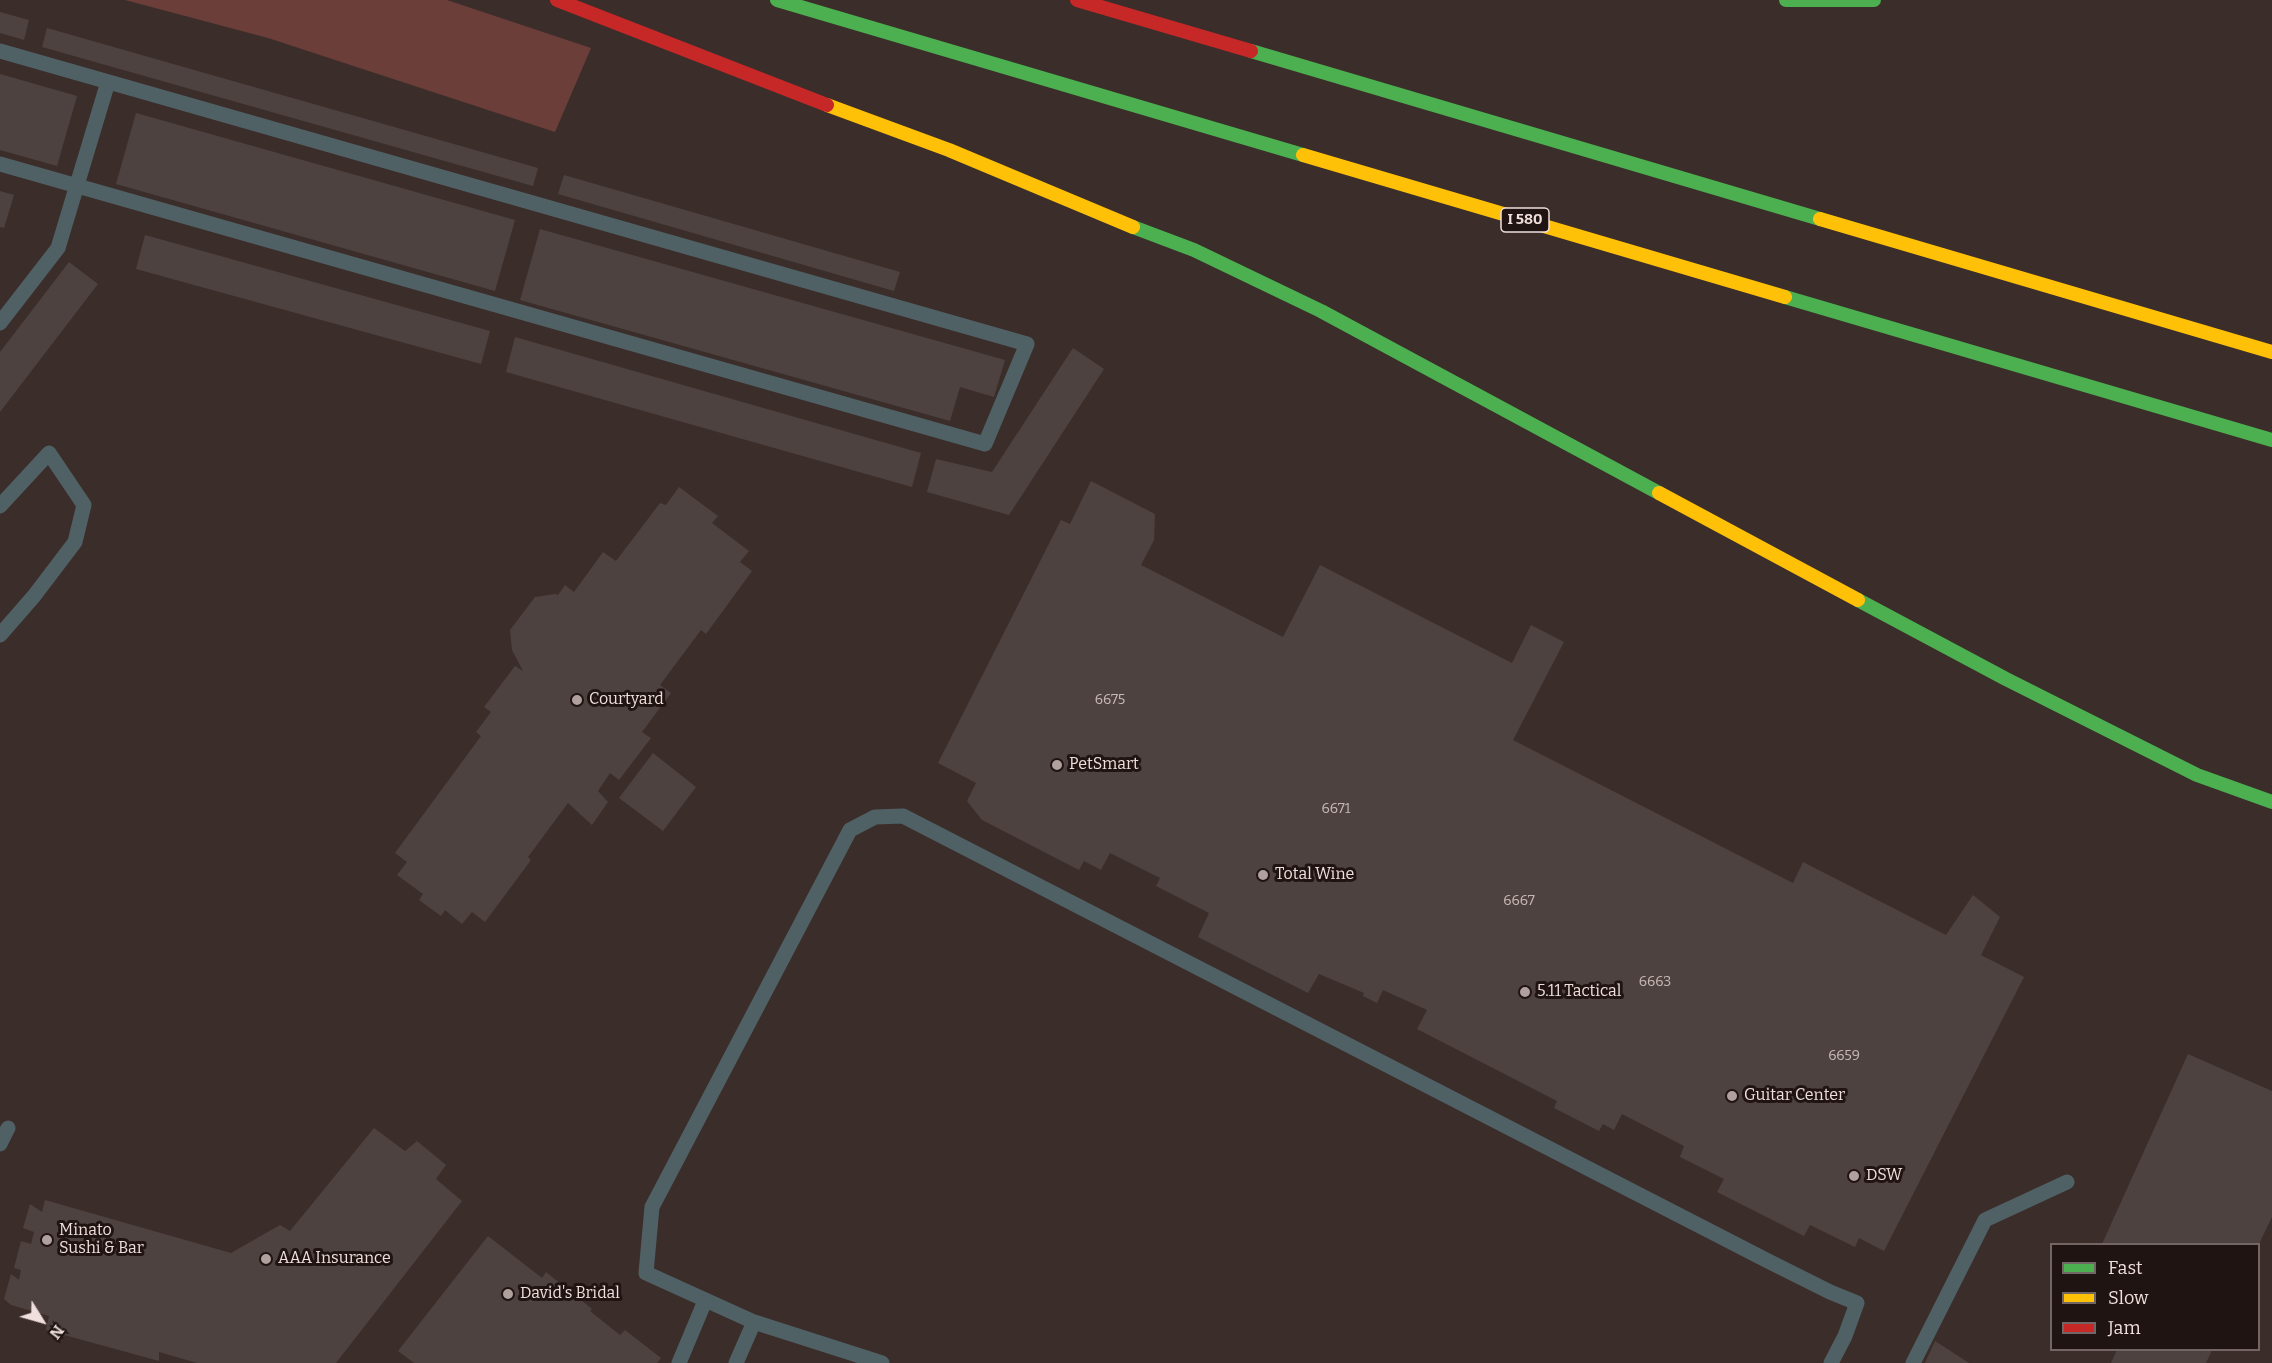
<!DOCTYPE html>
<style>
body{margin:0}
#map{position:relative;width:2272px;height:1363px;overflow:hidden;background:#3b2d2a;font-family:Bitter,serif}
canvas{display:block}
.legend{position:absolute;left:2050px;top:1243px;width:210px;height:108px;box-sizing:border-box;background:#1f1412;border:2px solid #736563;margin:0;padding:8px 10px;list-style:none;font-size:18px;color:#f0dfdc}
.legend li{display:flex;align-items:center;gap:12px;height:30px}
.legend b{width:30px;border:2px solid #736563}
.north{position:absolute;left:12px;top:1291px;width:60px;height:60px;-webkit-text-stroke:4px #1f1412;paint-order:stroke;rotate:127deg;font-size:16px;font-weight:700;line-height:24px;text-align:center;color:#f0dfdc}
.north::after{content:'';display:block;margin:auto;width:21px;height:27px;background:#f0dfdc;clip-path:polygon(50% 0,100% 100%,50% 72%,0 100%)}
</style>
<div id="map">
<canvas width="2272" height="1363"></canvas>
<ul class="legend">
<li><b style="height:8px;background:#4caf50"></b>Fast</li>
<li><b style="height:8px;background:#ffc107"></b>Slow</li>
<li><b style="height:8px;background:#c62828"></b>Jam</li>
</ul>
<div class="north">N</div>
</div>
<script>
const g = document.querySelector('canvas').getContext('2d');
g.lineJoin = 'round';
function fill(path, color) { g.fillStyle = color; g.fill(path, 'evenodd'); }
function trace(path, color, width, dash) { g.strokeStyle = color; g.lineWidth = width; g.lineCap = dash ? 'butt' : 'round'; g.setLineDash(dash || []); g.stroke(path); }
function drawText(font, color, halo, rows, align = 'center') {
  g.font = font + ' Bitter,serif'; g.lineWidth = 6; g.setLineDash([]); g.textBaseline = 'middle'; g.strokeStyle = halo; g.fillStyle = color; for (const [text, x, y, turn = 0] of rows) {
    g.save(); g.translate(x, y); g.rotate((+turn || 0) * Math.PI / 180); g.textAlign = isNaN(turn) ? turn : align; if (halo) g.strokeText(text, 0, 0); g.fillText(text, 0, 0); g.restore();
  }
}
const green = new Path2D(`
 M125 0H447L591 48 555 132 268 38Z`);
const building = new Path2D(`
 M0 12 29 20 24 40 0 33Z
 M47 28 538 168 533 186 42 47Z
 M0 74 77 96 57 166 0 150Z
 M136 113 515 220 495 291 116 184Z
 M564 175 900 272 894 291 558 194Z
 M0 191 14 195 4 228 0 227Z
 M540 229 1005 360 994 397 960 387 950 421 520 300Z
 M145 235 490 331 481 364 136 269Z
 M69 262 98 284 0 412V352Z
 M515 337 921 453 912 487 506 372Z
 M1073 348 1104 369 1009 515 927 492 936 459 992 472Z
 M1091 481 1155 514 1154 540 1141 565 1283 637 1320 565 1512 663 1531 625 1564 642 1513 740 1793 883 1803 862 1946 935 1973 895 2000 917 1981 955 2024 977 1884 1251 1859 1238 1855 1247 1810 1225 1804 1236 1717 1192 1724 1179 1680 1157 1684 1146 1622 1114 1614 1130 1603 1124 1599 1131 1554 1108 1557 1101 1417 1029 1427 1010 1383 990 1377 1003 1363 996 1364 993 1319 974 1308 993 1198 937 1209 913 1156 886 1160 878 1110 853 1101 870 1084 861 1079 870 982 820 967 801 976 783 938 763 1061 520 1070 524Z
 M679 487 718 516 712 523 749 551 740 562 752 571 706 634 701 630 660 685 671 693 642 732 651 738 619 780 610 773 598 791 608 802 592 825 568 803 528 857 531 860 485 922 472 912 462 924 445 910 441 916 419 900 423 894 397 875 407 862 395 853 481 736 476 732 491 712 484 707 515 666 523 671 512 650 510 630 535 597 555 594 558 595 565 585 574 592 603 552 616 561 660 503 666 505Z
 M653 753 696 787 663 831 619 798Z
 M2188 1054 2272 1091V1217L2259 1244H2102Z
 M374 1128 405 1151 417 1141 446 1165 436 1179 462 1201 336 1363H197L159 1352V1361L46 1330 49 1316 11 1305 4 1299 11 1274 19 1280 21 1270 14 1268 21 1241 31 1244 34 1232 23 1228 30 1204 42 1212 45 1200 231 1253 280 1225 290 1231Z
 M488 1236 542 1278 546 1272 592 1309 590 1311 620 1335 625 1330 661 1358 657 1363H414L398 1351Z
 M1935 1341 1969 1363H1925Z
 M2117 1350H2212L2206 1363H2111Z`);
const lane = new Path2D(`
 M0 51 1027 344 985 444 0 164
 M0 323 58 248 108 82
 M0 506 49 453 84 505 75 542 34 596 0 635
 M0 1144 8 1128
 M679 1363 705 1301
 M736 1363 754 1322
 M882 1363 754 1322 646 1273 652 1207 850 830 875 817 903 816 1768 1261 1830 1292 1857 1303 1845 1336 1831 1363
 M1913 1363 1985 1220 2067 1182`);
const fast = new Path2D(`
 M777 0 1303 155
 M1786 0H1874
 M1251 51 1820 219
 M1133 227 1194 250 1321 311 1659 493
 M1785 297 2272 440
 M1858 600 2006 679 2197 775 2272 802`);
const slow = new Path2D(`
 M827 105 949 150 1133 227
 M1303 155 1785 297
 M1820 219 2272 352
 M1659 493 1858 600`);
const jam = new Path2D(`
 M557 0 827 105
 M1077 0 1251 51`);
const markers = [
 [577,700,6,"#b1a19e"],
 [1057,765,6,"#b1a19e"],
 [1263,875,6,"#b1a19e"],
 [1525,992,6,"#b1a19e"],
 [1732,1096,6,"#b1a19e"],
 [1854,1176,6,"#b1a19e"],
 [47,1240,6,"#b1a19e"],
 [266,1259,6,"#b1a19e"],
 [508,1294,6,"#b1a19e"]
];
const numberNames = [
 ["6675",1110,700],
 ["6671",1336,809],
 ["6667",1519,901],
 ["6663",1655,982],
 ["6659",1844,1056]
];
const shields = [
 [1525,220,48]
];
const shieldNames = [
 ["I 580",1525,220]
];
const poiNames = [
 ["Courtyard",589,700],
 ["PetSmart",1069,765],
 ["Total Wine",1275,875],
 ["5.11 Tactical",1537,992],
 ["Guitar Center",1744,1096],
 ["DSW",1866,1176],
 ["Minato",59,1231],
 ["Sushi & Bar",59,1249],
 ["AAA Insurance",278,1259],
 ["David's Bridal",520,1294]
];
fill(green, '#6b3e39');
fill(building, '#4e4240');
trace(lane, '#506166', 15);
trace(fast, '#4caf50', 14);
trace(slow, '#ffc107', 14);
trace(jam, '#c62828', 14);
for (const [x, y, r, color] of markers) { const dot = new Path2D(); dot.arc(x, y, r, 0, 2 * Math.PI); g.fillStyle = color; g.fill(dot); trace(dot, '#1f1412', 2); }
drawText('14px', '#c8b8b5', null, numberNames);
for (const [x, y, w] of shields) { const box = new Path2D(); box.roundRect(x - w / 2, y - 12, w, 24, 4.5); g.fillStyle = '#1f1412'; g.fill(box); trace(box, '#f0dfdc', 1.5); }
drawText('bold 15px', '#f0dfdc', null, shieldNames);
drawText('16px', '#f0dfdc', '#1f1412', poiNames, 'left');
</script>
